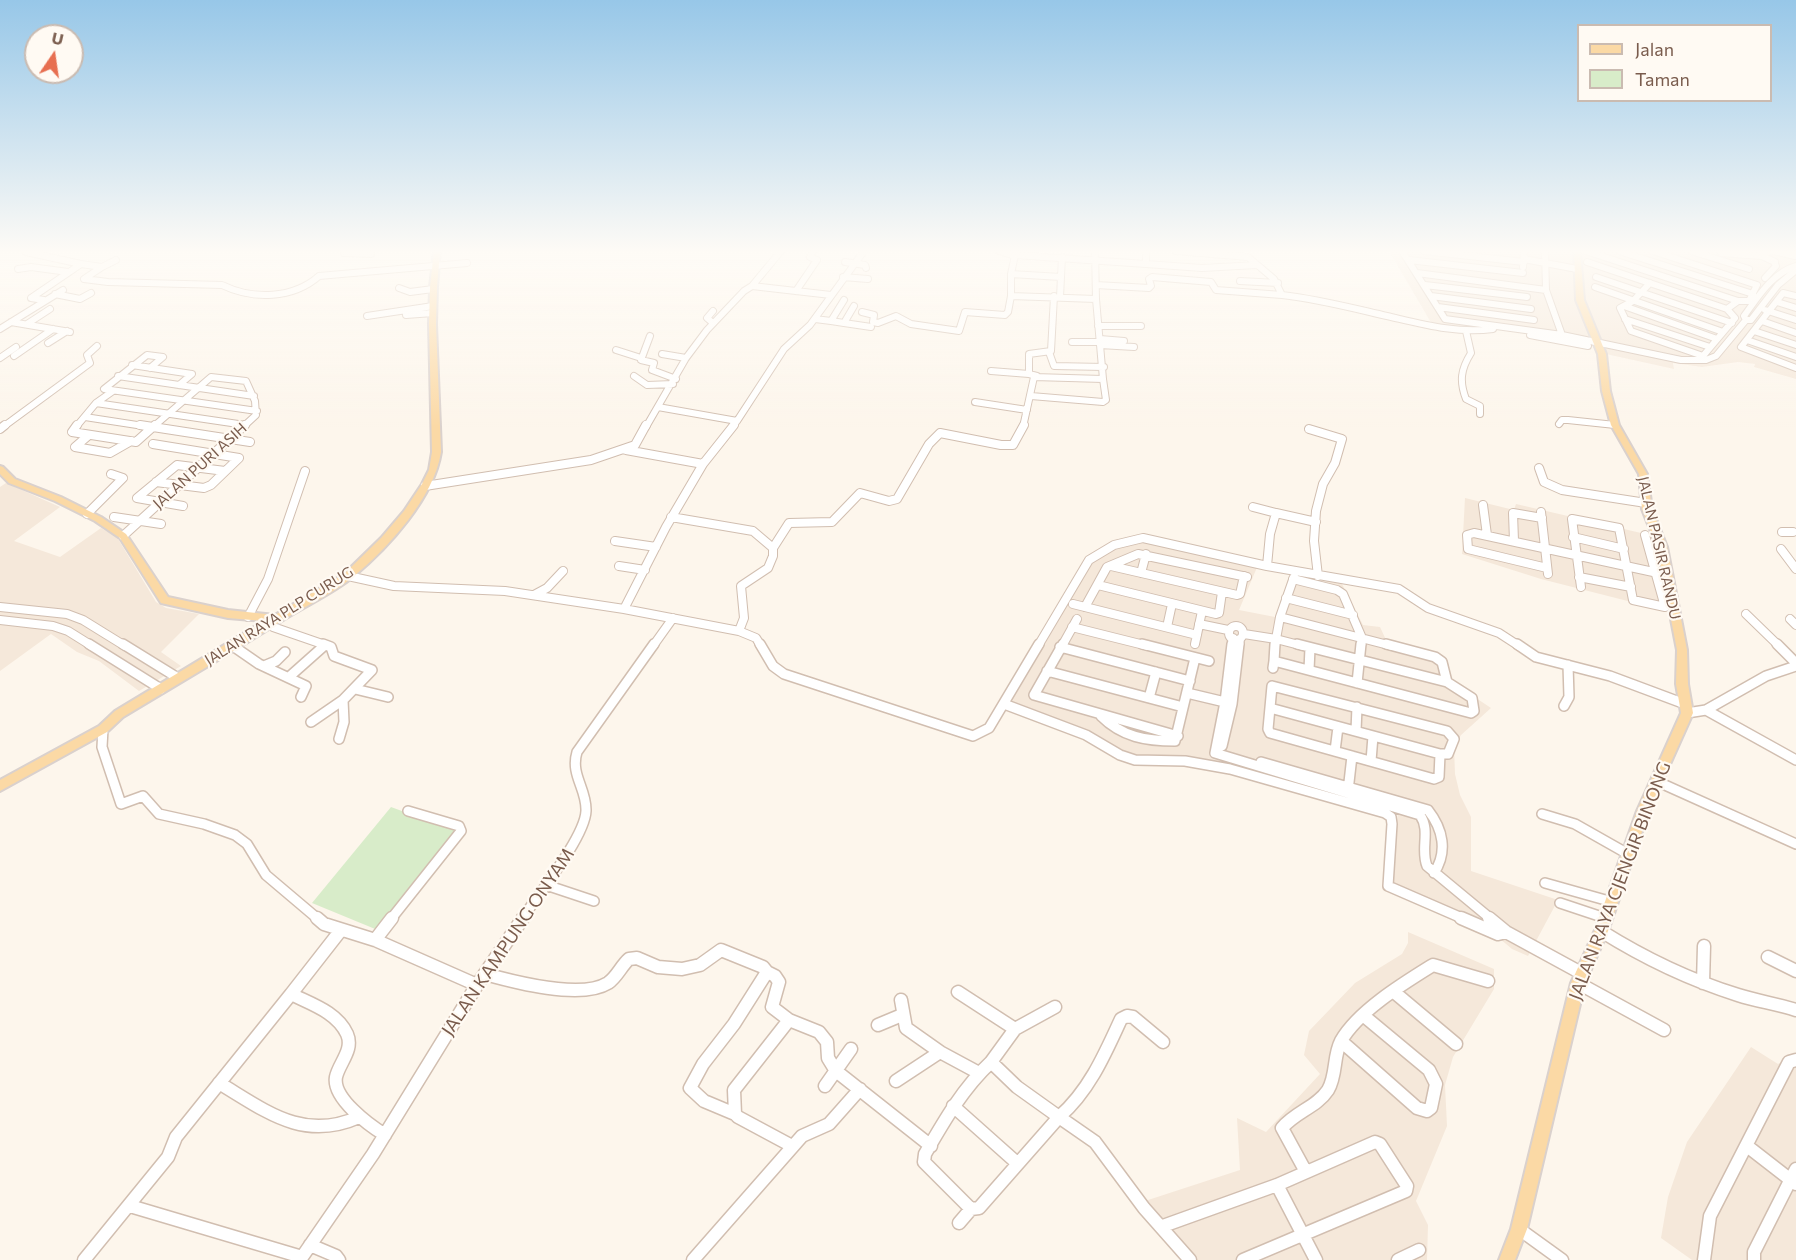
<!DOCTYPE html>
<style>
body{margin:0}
#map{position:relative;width:1796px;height:1260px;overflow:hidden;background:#fdf6ec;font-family:Commissioner,sans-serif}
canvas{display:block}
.legend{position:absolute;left:1577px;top:24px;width:195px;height:78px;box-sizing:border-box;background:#fffaf3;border:2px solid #cabbb1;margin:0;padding:8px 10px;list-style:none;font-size:18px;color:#7a5c4d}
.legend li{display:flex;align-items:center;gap:12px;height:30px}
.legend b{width:30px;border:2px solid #cabbb1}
.north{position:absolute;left:24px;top:24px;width:60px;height:60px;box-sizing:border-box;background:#fffaf3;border:2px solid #cabbb1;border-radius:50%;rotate:13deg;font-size:16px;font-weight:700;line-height:24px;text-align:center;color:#7a5c4d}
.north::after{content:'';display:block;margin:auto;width:21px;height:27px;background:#e76f51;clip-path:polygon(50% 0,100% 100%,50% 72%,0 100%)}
</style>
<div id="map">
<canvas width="1796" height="1260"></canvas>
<ul class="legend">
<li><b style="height:8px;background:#fbd9a5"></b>Jalan</li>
<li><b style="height:16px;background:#d8ecc9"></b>Taman</li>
</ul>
<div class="north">U</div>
</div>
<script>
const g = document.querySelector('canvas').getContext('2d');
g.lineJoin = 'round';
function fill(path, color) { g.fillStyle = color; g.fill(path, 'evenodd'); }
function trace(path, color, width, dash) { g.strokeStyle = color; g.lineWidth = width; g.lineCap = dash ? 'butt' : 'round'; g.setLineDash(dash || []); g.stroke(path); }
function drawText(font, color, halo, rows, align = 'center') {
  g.font = font + ' Commissioner,sans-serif'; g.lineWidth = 4.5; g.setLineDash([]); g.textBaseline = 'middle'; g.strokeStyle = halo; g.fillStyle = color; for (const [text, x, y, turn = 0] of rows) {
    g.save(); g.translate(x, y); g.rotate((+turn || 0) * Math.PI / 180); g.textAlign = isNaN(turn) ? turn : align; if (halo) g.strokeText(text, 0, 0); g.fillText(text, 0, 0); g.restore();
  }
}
const residential = new Path2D(`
 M1389 251H1575L1577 292 1596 346 1496 329 1433 326Z
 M1581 251H1796V379L1754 367 1755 364 1738 362 1702 367 1673 363 1674 369 1606 354 1584 299Z
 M6 483 60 507 14 541 60 557 101 528 117 537 156 602 166 608 199 614 161 652 181 666 139 691 99 661 77 652 51 634 0 671V487Z
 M1465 498 1514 510 1516 504 1654 536 1671 612 1541 579 1462 554Z
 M1137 540 1258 565 1239 610 1275 617 1290 574 1341 582 1363 625 1380 627 1387 642 1441 655 1449 665 1446 678 1491 708 1461 735 1454 747 1455 774 1460 795 1471 817V871L1558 900 1528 956 1512 949 1487 928 1388 887 1398 813 1211 762 1142 758 1126 754 1006 705 1082 571 1097 556Z
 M1408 932 1494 969V989L1453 1057 1445 1085 1447 1126 1416 1201 1428 1225 1427 1260H1196L1145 1201 1240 1170 1237 1118 1266 1132 1320 1074 1304 1055 1309 1031 1355 983 1402 954 1408 943Z
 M1751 1047 1778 1064 1792 1056 1796 1057V1260H1692L1661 1238 1668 1197 1687 1142Z`);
const green = new Path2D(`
 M391 807 456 831 380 931 312 903Z`);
const minorFar3 = new Path2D(`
 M999 251 1015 256
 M1176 251 1248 257 1274 279 1282 295C1318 299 1352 308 1387 316 1422 324 1457 334 1493 329
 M1402 251 1445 319 1562 335 1681 360H1706L1716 356 1746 320 1744 316C1758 297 1772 273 1796 266
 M1424 251 1524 262
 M1545 251 1546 290 1562 335
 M1586 251 1738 301
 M1619 251 1753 294
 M1691 251 1749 269
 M26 252 81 264
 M344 253 371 254
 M1721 253 1762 256 1775 262
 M1762 255 1761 253 1774 251 1795 256
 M1524 259 1577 269
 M1409 260 1523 273
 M845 262 865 265 866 268
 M1587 262 1727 309
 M1146 264 1202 268 1257 265
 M102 267 84 279 108 282 222 285C253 300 293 299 319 276L467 263
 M1523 267 1524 251
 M18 269 31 267 68 272
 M1417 273 1546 290
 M1011 274V296
 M843 277 868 279
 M1061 277 1011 274 1015 255 1146 264V251
 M1596 277 1732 323
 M1765 278 1776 266 1774 262
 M1240 281 1278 283
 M1650 283 1633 301 1620 308 1631 331 1703 356 1735 318 1727 309 1738 301H1749L1757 285 1653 251
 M1096 285 1149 288 1151 286 1149 279 1152 277 1211 282 1216 290 1282 295
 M1425 285 1527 297
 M752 286 831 295
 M1595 287 1723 332
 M399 288 410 292 433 289
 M796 291 817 260 810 257 813 251
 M55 294 80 299 91 293
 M1431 296 1531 309
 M1796 296 1783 293 1741 347 1796 368
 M1060 297 1062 257
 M44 300 31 298 81 264 102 267 116 260
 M1777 302 1796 308
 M1624 306 1717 339
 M1438 307 1534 320
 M1765 310 1796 320
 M713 311 707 318 713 323
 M862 312 874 315 873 322 878 323 896 316 911 324 959 331 965 312 1005 315 1008 312 1011 296 1096 299
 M406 315 433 313
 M367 316 433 306
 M815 319 831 321 844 300
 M1625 319 1710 347
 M1746 320H1751L1778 285 1796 270
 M831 321 844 323 854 306
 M1762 321 1796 333
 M11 322 70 332
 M844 323 871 327
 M27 324 50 309
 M1098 326H1141
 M0 329 63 290
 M1466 331 1471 353C1461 369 1459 381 1466 399L1480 406V414
 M1754 331 1796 345
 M1530 335 1588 346
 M650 336 641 360 654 363 652 370 676 379
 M1100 339 1124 341
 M1747 340 1796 357
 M1072 342H1100
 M48 343 67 331
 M1100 345 1134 347
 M616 350 641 358
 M1049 352 1054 366 1104 367
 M662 354 686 358
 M14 356 53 329
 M0 358 16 347
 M132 365 192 374 179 385
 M150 368 163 357 147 355 104 389 257 411
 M991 371 1029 374
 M118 376 254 396
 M634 376 647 385 673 384
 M1037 376 1029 374V354L1051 351 1054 296
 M113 391 96 403 245 425
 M1031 396 1103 402 1106 400 1103 379
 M975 402 1027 410
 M658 407 737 421 732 427
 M85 417 150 427
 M737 421 784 349 810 325 864 251
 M1559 424 1562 420H1568L1615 425
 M3 427 90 363 87 355 97 346
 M76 427 96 403
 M153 427 211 377 246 381 255 401 256 415 243 427
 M646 427 686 358 707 330 744 291 752 286 781 251
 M1023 427 1034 377 1103 379 1096 299 1095 251`);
const minorFar2 = new Path2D(`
 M77 425 72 432 136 442 155 425
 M140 425 250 442
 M0 429 5 425
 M1309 429 1342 439 1335 463 1323 484 1316 511 1314 541 1318 576
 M89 435 75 447 110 453 131 441
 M153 444 239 458 211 485 204 488 156 482
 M703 464 734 425
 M1539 468 1544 482 1562 490 1646 503
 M425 486 591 460 635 445 646 425
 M1483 505 1487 535
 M183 506 137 498 177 465 225 471
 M1253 507 1276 513
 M1541 512 1548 574
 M87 514 123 478 111 474
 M114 517 161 524
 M671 517 753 531 773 548
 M1782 532H1793
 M123 536 245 425
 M1573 537 1624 549
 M615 541 656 547
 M1514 541 1513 513 1542 518
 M1781 549 1796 569
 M619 566 645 570
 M1111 566 1237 595 1240 594 1244 576
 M1267 566 1270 534 1276 513 1316 522
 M1547 568 1468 549 1467 535 1474 533 1667 575
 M1141 573 1146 554
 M348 576 394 586 505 591 624 609 739 631 756 638 761 646
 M1579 577 1631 587
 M1293 579 1337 590 1343 594 1362 638 1361 646
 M1098 585 1216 614 1219 613 1222 592
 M1581 587 1572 519 1619 528 1633 600 1665 607 1645 535
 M534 595 547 588 563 571
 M1286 598 1353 615
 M1073 604 1197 635
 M0 607 67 614 83 620 125 646
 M1085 607 1107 567 1138 554 1247 577
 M624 609 666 527 703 464 626 450
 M1746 614 1779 646
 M248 617 268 579 305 471
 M1280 617 1392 646
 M1790 619 1796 625
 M0 620 53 626 68 631 92 646
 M270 623 273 627 328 646
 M1199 624 1228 630
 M1229 633a7 7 0 1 1 14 0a7 7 0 1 1-14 0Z
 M1072 627 1148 646
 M1167 627 1172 604
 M739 631 744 618 741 586 768 568 773 556V548L789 523 832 522 860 493 889 501 897 499 929 444 940 433 1001 445H1013L1024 425
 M1244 634 1276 639 1280 617 1294 577
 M1195 644 1202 611
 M653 646 673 618
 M1038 646 1089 560 1114 545 1143 538 1267 566 1399 589 1428 608 1499 633 1519 646
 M1062 646 1077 619
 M1232 646 1233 638
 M1239 646 1240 639
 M1275 646 1276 639 1303 646`);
const minorFar1 = new Path2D(`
 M89 644 161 689
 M123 644 178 678
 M760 644 773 666 784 674 973 736 989 728 1039 644
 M1063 644 1034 695 1178 736
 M1142 644 1209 661
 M1232 644 1225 702 1215 753 1420 815C1431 831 1420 849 1427 866L1491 919
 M1386 644 1435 657 1442 662 1447 682
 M1517 644 1536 657 1610 676 1685 704
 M1777 644 1796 663
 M233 646 259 664 306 686 301 697
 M1060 647 1190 681
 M1274 661 1471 713 1474 711 1472 698 1447 682 1297 644
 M1274 661 1275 644
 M264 666 276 661 285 652
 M1273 668 1274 661
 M1309 670 1310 648
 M1047 671 1183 707
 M289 677 325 645
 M1357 683 1361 644
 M1272 686 1447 731 1454 739 1448 754H1440L1439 777 1434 779 1270 733 1268 729Z
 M355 689 388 697
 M1187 693 1229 703
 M1149 698 1156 672
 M1004 704 1086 735 1120 755 1135 760 1185 761 1230 769 1385 813 1391 817 1392 824 1388 886 1464 919
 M1564 706 1569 697 1568 665
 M1270 708 1440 754
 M1706 710 1796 760
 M1687 713 1706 710 1766 676 1796 666
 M1101 716C1122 737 1146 741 1175 741L1195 658
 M311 722 343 700 372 670 334 656 331 647 323 644
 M103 729 102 747 121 804 143 796 159 814 204 824 235 835 247 844 266 875 318 919
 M1356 731 1357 707
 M339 739 344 722 343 700
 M1222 746 1232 704 1239 644
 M1335 751 1338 727
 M1371 761 1373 736
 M1261 762 1428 810C1443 829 1448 852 1434 873
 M1656 781 1796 844
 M1348 791 1352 756
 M1542 814 1575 824 1628 854
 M1545 883 1609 901
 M546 885 594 901
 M1560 903 1605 918
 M391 919 461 831 459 826 408 811
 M522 919C537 896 585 837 586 811 587 789 570 775 577 752L654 644`);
const minor = new Path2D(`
 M317 918 324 924 375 940 477 985
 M1461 918 1498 934 1506 932
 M1489 918 1506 932 1583 974
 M341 930 291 994C311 1004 337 1012 347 1034 354 1050 339 1063 336 1077 332 1098 369 1125 385 1135
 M1601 931C1644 958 1690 980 1738 995 1757 1001 1777 1004 1796 1010
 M375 940 392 918
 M1768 957 1796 971
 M767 972 775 976 779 982 772 1007 789 1020
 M485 974C514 982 581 1000 608 983 617 977 621 966 629 959L637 958 658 967 682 969 700 965 721 950 763 967 767 972 734 1024 703 1064 690 1088 704 1101 735 1114
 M1578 983 1664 1030
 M1703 983 1704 946
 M958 992 1015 1029
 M1394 992 1456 1044
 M901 1000 906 1028 940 1052
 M878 1025 902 1015
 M1341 1041 1417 1108 1427 1111 1431 1108 1436 1084 1429 1070 1364 1016
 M991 1062 1017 1087 1059 1117 979 1208 971 1209 924 1162 925 1154C944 1121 963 1088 991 1062Z
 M991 1062 1015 1029 1055 1007
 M896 1081 940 1052 979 1073
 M219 1083C266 1111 303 1142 359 1117
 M825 1086 851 1049
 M953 1106 1017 1163
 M1059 1117 1095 1142 1144 1208 1190 1260
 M1059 1117C1089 1091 1105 1054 1121 1019L1127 1016 1133 1017 1163 1042
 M792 1146 738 1117 735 1114 734 1090 789 1020 819 1032 827 1042 828 1058 836 1071 931 1146
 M1747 1146 1796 1184
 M1306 1172 1282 1128C1295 1112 1317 1107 1328 1090 1337 1075 1333 1056 1341 1041 1358 1011 1404 983 1433 965L1488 981
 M1277 1185 1316 1260
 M130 1206 302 1257
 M959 1223 971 1209
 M1163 1226 1277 1185 1375 1142 1380 1144 1407 1186 1406 1191 1243 1260
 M1519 1229 1562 1260
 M310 1245 336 1256 339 1260
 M84 1260 168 1157 176 1137 291 994
 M300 1260 373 1154 477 985 523 918
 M693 1260 802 1136 829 1124 860 1089
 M1398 1260 1419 1250
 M1704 1260 1710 1216 1789 1062 1796 1060
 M1754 1260V1252L1796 1169`);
const major = new Path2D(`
 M434 251H440L437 287 436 324 441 452C434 498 388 548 353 577 334 593 305 606 283 620 231 653 176 685 123 717L107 732 0 791V780L99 726 115 711 264 621 228 618 161 603 120 538 95 521 55 501 9 483 0 474V466L3 467 15 479 61 497 101 517 126 534 168 597 228 610 275 615 344 574 381 538 404 511 422 484 429 470 432 452 429 324 430 287Z
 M1574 251H1580L1584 300 1606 354 1610 391 1619 425 1647 474 1652 509 1667 547 1687 650 1688 684 1693 713 1649 811 1608 931 1585 983 1527 1229 1515 1260H1499L1511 1229 1571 983 1595 930 1637 811 1681 713 1676 684 1677 650 1657 547 1642 509 1639 474 1611 425 1602 391 1598 354 1576 300Z`);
const streetNames = [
 ["JALAN PURI ASIH",200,466,-42],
 ["JALAN PASIR RANDU",1659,548,77],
 ["JALAN RAYA PLP CURUG",279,616,-32]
];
const nearStreetnames = [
 ["JALAN RAYA CJENGIR BINONG",1620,881,-69],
 ["JALAN KAMPUNG ONYAM",508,942,-56]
];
fill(residential, '#f5e8da');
fill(green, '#d8ecc9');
trace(minorFar3, '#d1beb0', 8);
trace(minorFar2, '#d1beb0', 10);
trace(minorFar1, '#d1beb0', 12);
trace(minor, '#d1beb0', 15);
trace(major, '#dad1cd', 4);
trace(minorFar3, '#fff', 6);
trace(minorFar2, '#fff', 8);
trace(minorFar1, '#fff', 9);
trace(minor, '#fff', 12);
fill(major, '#fbd9a5');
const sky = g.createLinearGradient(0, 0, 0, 427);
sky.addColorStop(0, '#97c7e8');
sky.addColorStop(0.59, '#fefbf6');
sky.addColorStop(1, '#fefbf600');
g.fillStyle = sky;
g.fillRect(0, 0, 1796, 427);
drawText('15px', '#7a5c4d', '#fffaf3', streetNames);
drawText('18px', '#7a5c4d', '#fffaf3', nearStreetnames);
</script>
